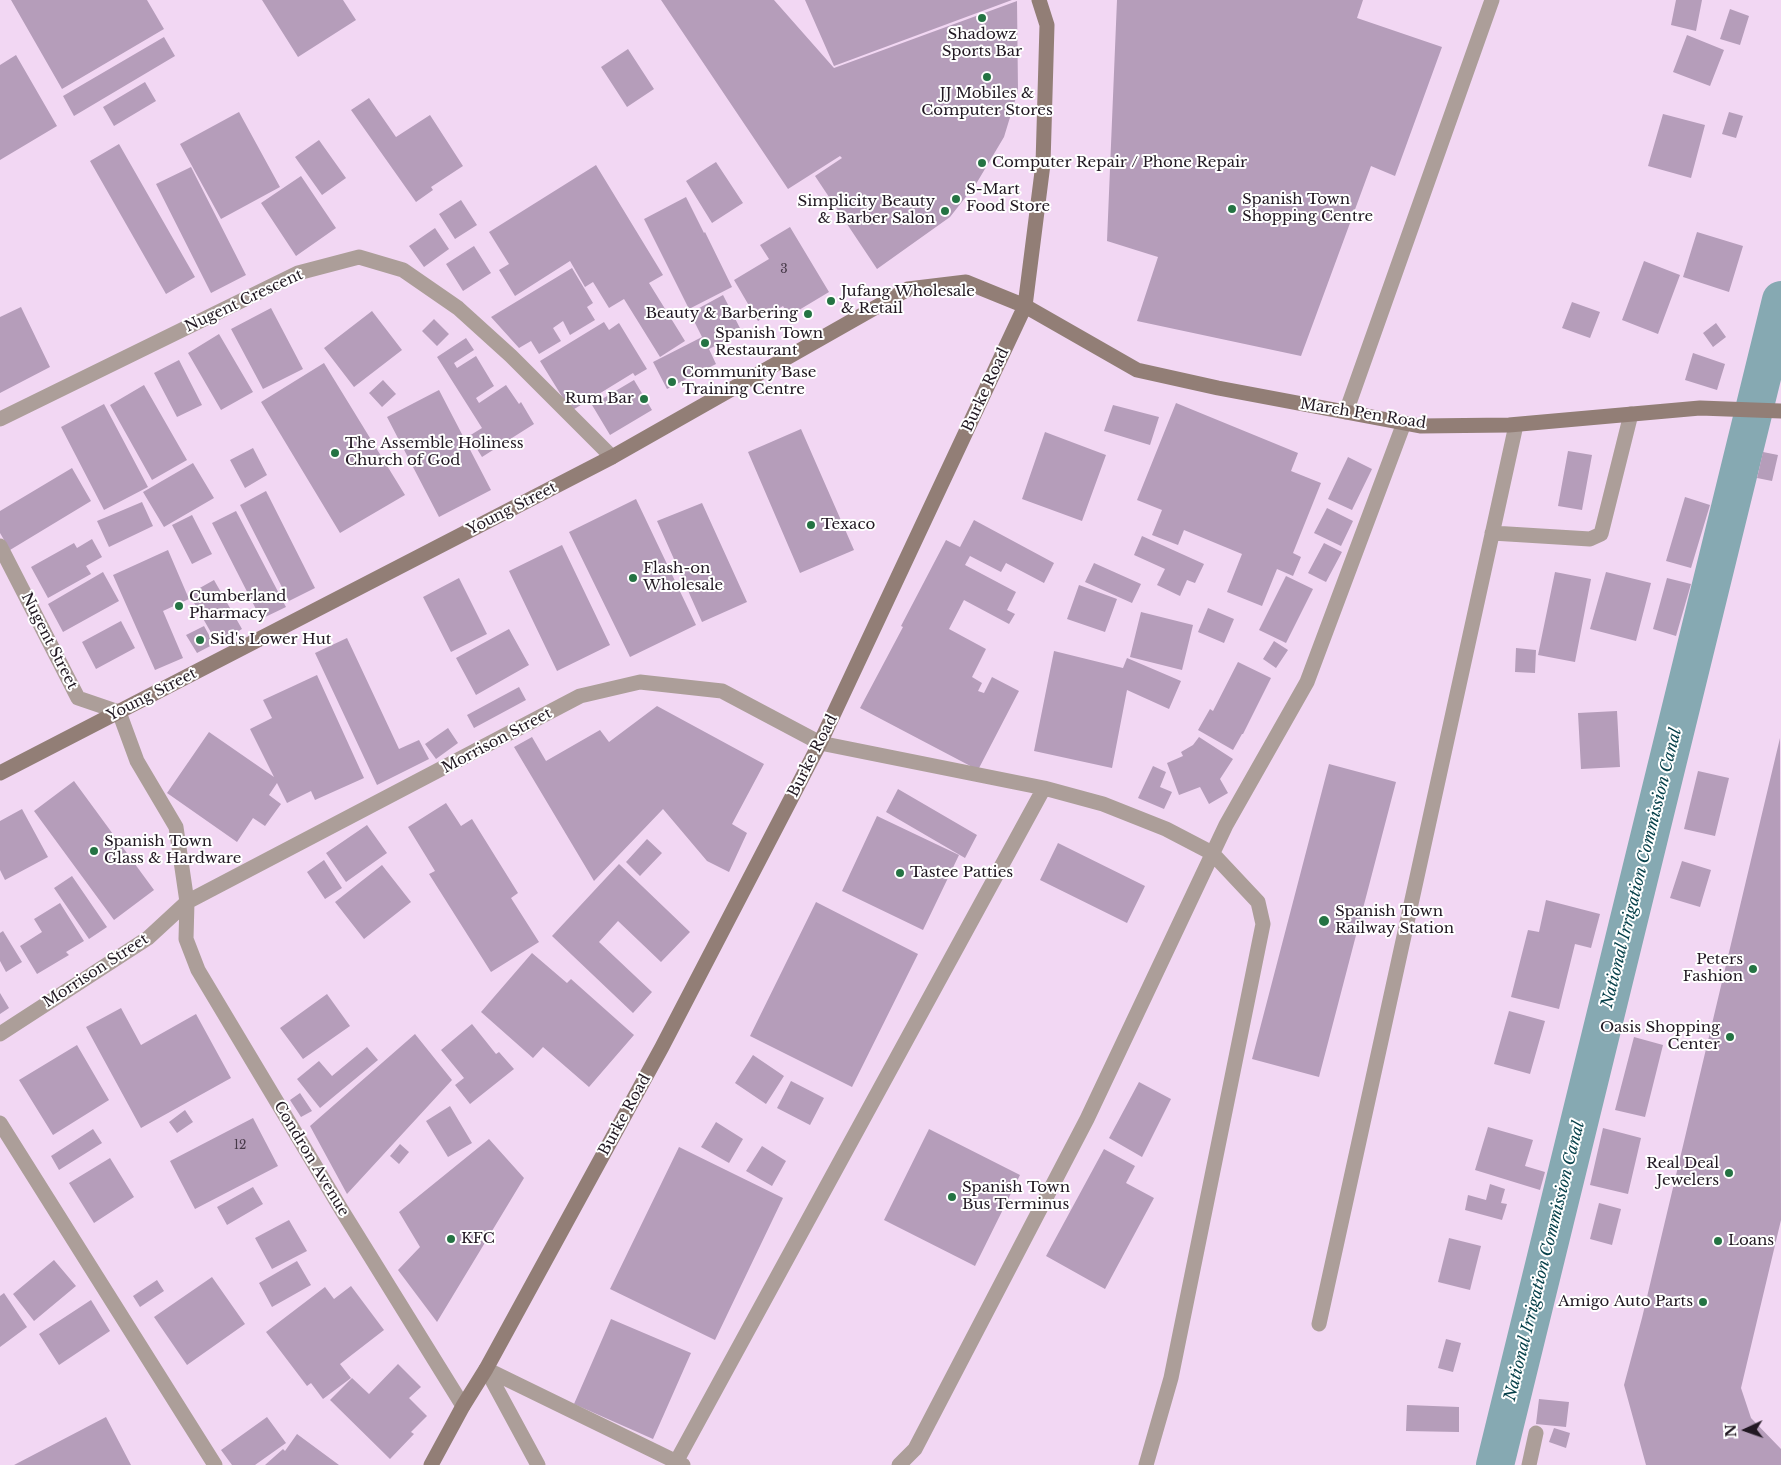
<!DOCTYPE html>
<style>
body{margin:0}
#map{position:relative;width:1781px;height:1465px;overflow:hidden;background:#f2d7f3;font-family:"Libre Baskerville",serif}
canvas{display:block}
.north{position:absolute;left:1721px;top:1405px;width:50px;height:50px;-webkit-text-stroke:4px #fff;paint-order:stroke;rotate:267deg;font-size:14px;font-weight:700;line-height:20px;text-align:center;color:#211822}
.north::after{content:'';display:block;margin:auto;width:18px;height:22px;background:#211822;clip-path:polygon(50% 0,100% 100%,50% 72%,0 100%)}
</style>
<div id="map">
<canvas width="1781" height="1465"></canvas>
<div class="north">N</div>
</div>
<script>
const g = document.querySelector('canvas').getContext('2d');
g.lineJoin = 'round';
function trace(path, color, width, dash) { g.strokeStyle = color; g.lineWidth = width; g.lineCap = dash ? 'butt' : 'round'; g.setLineDash(dash || []); g.stroke(path); }
function fill(path, color) { g.fillStyle = color; g.fill(path, 'evenodd'); }
function drawText(font, color, halo, rows, align = 'center') {
  g.font = font + ' "Libre Baskerville",serif'; g.lineWidth = 4; g.setLineDash([]); g.textBaseline = 'middle'; g.strokeStyle = halo; g.fillStyle = color; for (const [text, x, y, turn = 0] of rows) {
    g.save(); g.translate(x, y); g.rotate((+turn || 0) * Math.PI / 180); g.textAlign = isNaN(turn) ? turn : align; if (halo) g.strokeText(text, 0, 0); g.fillText(text, 0, 0); g.restore();
  }
}
const canal = new Path2D(`
 M1495 1465 1781 300`);
const building = new Path2D(`
 M11 0H147L164 29 62 89Z
 M262 0H343L356 20 298 57Z
 M661 0H774L834 68 1017 1 1018 91 1004 137 976 184 950 217 877 269 815 176 842 158 840 156 788 189Z
 M805 0H1012L834 66Z
 M1117 0H1363L1357 18 1442 47 1395 176 1371 166 1301 356 1137 321 1158 257 1107 241Z
 M1676 0H1702L1696 31 1671 25Z
 M1730 9 1749 16 1740 45 1720 39Z
 M1687 35 1724 50 1710 86 1673 72Z
 M164 37 175 56 74 116 63 96Z
 M628 49 654 89 627 107 601 67Z
 M16 55 57 126 0 160V65Z
 M145 82 156 101 114 126 103 107Z
 M369 98 396 137 430 115 463 166 431 187 433 190 416 202 351 110Z
 M239 112 280 187 221 219 180 144Z
 M1729 112 1743 116 1736 138 1722 134Z
 M1663 114 1705 125 1691 178 1648 166Z
 M319 140 346 178 322 195 295 157Z
 M119 144 195 277 166 294 90 161Z
 M716 162 743 203 712 223 686 181Z
 M596 165 663 275 649 283 685 341 660 357 624 299 609 308 593 282 585 287 570 261 515 296 499 270 509 264 489 232Z
 M191 167 246 275 211 293 156 184Z
 M301 176 336 228 296 256 261 203Z
 M686 197 704 233 705 232 732 287 689 309 644 219Z
 M461 200 477 225 455 239 439 214Z
 M790 227 829 292 789 316 783 306 758 321 734 280 769 259 760 245Z
 M435 228 449 249 424 267 409 246Z
 M1697 232 1743 246 1729 292 1683 277Z
 M474 246 491 273 463 291 446 264Z
 M1644 261 1680 275 1658 334 1622 320Z
 M572 268 593 303 587 307 595 320 570 335 563 321 553 328 561 341 539 354 531 341 519 348 491 317Z
 M723 295 742 332 709 349 716 364 667 389 653 362 702 337 690 313Z
 M1572 302 1600 312 1590 338 1562 328Z
 M21 307 50 367 0 393V317Z
 M271 308 303 369 263 389 231 329Z
 M372 311 402 350 354 387 324 348Z
 M434 319 449 334 437 346 422 331Z
 M604 322 609 330 619 323 647 369 635 376 633 373 571 411 540 361Z
 M1716 323 1726 337 1713 347 1703 333Z
 M219 334 253 392 221 410 188 353Z
 M466 338 474 350 454 363 457 368 476 356 494 386 476 398 479 403 506 385 519 404 521 402 534 424 482 457 469 436 482 428 437 357Z
 M1693 353 1725 364 1717 390 1685 380Z
 M179 360 202 405 177 417 154 373Z
 M324 363 405 495 340 533 261 402Z
 M383 380 396 394 382 407 369 393Z
 M634 380 652 410 610 435 592 405Z
 M144 385 187 460 152 480 110 405Z
 M439 390 491 490 439 517 387 417Z
 M1176 403 1298 453 1291 471 1321 483 1293 553 1301 557 1293 576 1277 569 1262 606 1227 592 1242 554 1184 530 1178 545 1152 535 1162 510 1137 500Z
 M104 404 148 487 104 510 61 427Z
 M1113 405 1159 417 1150 445 1104 431Z
 M801 429 854 550 800 573 748 452Z
 M1045 432 1106 455 1082 521 1022 499Z
 M253 448 267 475 245 488 230 460Z
 M1568 451 1592 455 1582 510 1558 506Z
 M1763 452 1778 455 1772 481 1757 478Z
 M1348 457 1372 469 1352 510 1328 499Z
 M193 463 214 498 164 527 143 492Z
 M72 468 91 501 10 550 0 533V511Z
 M266 491 315 588 289 601 240 505Z
 M1685 497 1710 505 1691 568 1666 561Z
 M636 499 696 625 630 657 569 532Z
 M142 502 153 526 109 547 97 521Z
 M702 503 747 602 702 622 657 521Z
 M1327 508 1353 521 1341 546 1314 533Z
 M236 511 286 607 261 619 212 523Z
 M192 515 212 554 192 564 172 525Z
 M974 520 1054 563 1044 583 1006 563 1001 572 970 556 965 565 1016 592 1007 610 1015 614 1009 624 964 600 949 629 986 649 972 677 982 683 978 691 984 693 992 677 1019 691 978 770 860 708 903 627 901 626 946 540 960 547Z
 M1142 536 1204 564 1195 583 1187 580 1180 596 1157 585 1165 569 1134 555Z
 M92 539 102 557 86 566 91 574 48 598 31 567 74 543 77 548Z
 M1324 543 1342 552 1326 582 1308 573Z
 M562 545 610 645 557 671 509 571Z
 M168 550 189 599 163 611 183 658 155 670 113 575Z
 M1094 563 1141 584 1132 603 1085 582Z
 M103 572 119 601 63 632 48 604Z
 M1555 572 1591 579 1575 662 1538 655Z
 M1606 572 1651 583 1636 641 1590 629Z
 M1286 576 1313 589 1286 643 1259 630Z
 M459 578 487 634 451 652 423 597Z
 M1667 578 1691 584 1676 636 1653 629Z
 M214 580 242 629 217 643 189 594Z
 M1079 585 1117 599 1105 632 1067 619Z
 M1208 608 1234 619 1224 643 1198 632Z
 M1141 612 1193 625 1182 670 1130 657Z
 M121 621 135 648 96 669 82 642Z
 M204 626 214 644 197 653 186 635Z
 M509 629 529 665 476 695 456 658Z
 M347 638 399 749 419 740 429 759 377 785 315 653Z
 M1274 641 1288 650 1276 668 1263 659Z
 M1516 648 1536 650 1535 673 1515 672Z
 M1054 651 1123 668 1127 658 1181 681 1169 709 1127 690 1112 768 1034 751Z
 M1238 662 1271 678 1243 734H1242L1233 750 1198 730 1210 709 1213 711Z
 M317 675 364 778 315 800 311 791 287 803 277 783 269 795 281 804 265 826 253 818 237 842 167 793 209 732 274 777 250 729 272 718 263 700Z
 M519 687 526 700 474 728 467 715Z
 M657 706 764 764 732 824 747 833 729 872 707 861 663 809 594 881 514 747 532 737 546 761 600 730 609 742Z
 M1617 711 1620 767 1581 769 1578 713Z
 M448 728 458 743 436 759 425 744Z
 M1199 737 1233 759 1220 779 1228 793 1209 804 1200 787 1179 795 1167 763 1183 756 1181 752 1193 745Z
 M1780 738 1781 1220 1741 1388 1751 1418 1781 1449V1465H1646L1624 1385 1642 1318Z
 M1329 764 1396 782 1319 1077 1252 1059Z
 M1153 766 1166 772 1160 787 1172 792 1164 809 1138 798Z
 M1698 771 1729 778 1715 836 1684 829Z
 M74 781 154 890 114 920 34 811Z
 M898 789 977 835 965 858 886 812Z
 M446 803 461 826 472 819 518 893 511 898 539 942 491 972 429 874 435 871 408 827Z
 M22 809 48 857 5 880 0 870V821Z
 M877 816 959 855 923 930 842 891Z
 M367 825 387 853 346 882 326 853Z
 M647 839 662 853 640 876 626 862Z
 M1058 843 1145 886 1127 923 1040 880Z
 M324 860 342 888 325 899 307 872Z
 M1682 861 1711 870 1700 907 1670 898Z
 M619 864 690 932 661 962 618 921 599 942 652 992 633 1013 552 936Z
 M382 865 411 902 364 939 335 902Z
 M72 876 107 927 89 939 54 888Z
 M1546 900 1600 914 1591 948 1575 944 1559 1009 1511 997 1528 930 1539 932Z
 M816 902 918 954 852 1087 750 1036Z
 M60 903 84 941 66 952 69 955 37 974 20 946 42 932 34 919Z
 M3 931 22 962 6 972 0 961V933Z
 M532 953 567 983 571 979 634 1035 589 1087 543 1047 533 1058 481 1012Z
 M0 993 9 1008 0 1014Z
 M327 994 350 1026 303 1059 280 1028Z
 M121 1008 141 1045 196 1014 231 1078 141 1128 86 1027Z
 M1509 1011 1545 1021 1530 1074 1494 1064Z
 M472 1024 496 1054 499 1052 514 1069 470 1104 455 1085 464 1078 441 1050Z
 M415 1034 452 1080 347 1194 310 1126Z
 M1634 1037 1663 1045 1645 1117 1615 1110Z
 M77 1045 109 1100 53 1135 19 1080Z
 M367 1047 378 1060 320 1108 297 1079 319 1061 332 1076Z
 M753 1055 784 1076 766 1104 735 1083Z
 M791 1081 824 1098 810 1125 777 1108Z
 M1139 1082 1171 1099 1142 1157 1109 1138Z
 M300 1093 312 1111 301 1117 290 1100Z
 M450 1106 472 1143 448 1157 426 1121Z
 M185 1110 193 1122 177 1133 169 1122Z
 M253 1118 278 1166 195 1209 170 1161Z
 M716 1122 743 1139 729 1163 701 1147Z
 M1488 1127 1533 1140 1525 1166 1545 1172 1540 1190 1475 1170Z
 M1603 1128 1641 1138 1628 1194 1590 1185Z
 M93 1129 102 1143 59 1170 51 1156Z
 M929 1129 1020 1175 975 1266 884 1220Z
 M489 1139 524 1178 437 1322 398 1270 420 1247 399 1212Z
 M400 1144 409 1152 399 1164 390 1156Z
 M762 1146 786 1161 772 1186 746 1171Z
 M679 1147 783 1198 715 1340 610 1289Z
 M1104 1149 1135 1166 1126 1183 1154 1198 1105 1289 1046 1256Z
 M110 1158 134 1197 94 1223 69 1183Z
 M1490 1184 1505 1189 1501 1203 1507 1204 1502 1220 1465 1210 1468 1195 1486 1200Z
 M253 1187 263 1204 227 1225 217 1207Z
 M1599 1203 1621 1209 1612 1245 1590 1239Z
 M289 1220 307 1251 272 1269 255 1238Z
 M1449 1238 1481 1246 1470 1290 1438 1282Z
 M54 1260 76 1286 34 1321 13 1294Z
 M297 1261 311 1285 272 1307 259 1283Z
 M212 1277 245 1324 187 1365 154 1317Z
 M157 1280 164 1291 140 1307 133 1296Z
 M351 1286 384 1330 340 1364 351 1378 323 1399 311 1383 307 1386 266 1332 325 1287 334 1299Z
 M4 1293 27 1327 0 1347V1296Z
 M91 1300 110 1331 59 1365 39 1334Z
 M611 1319 691 1353 653 1439 574 1404Z
 M1446 1339 1461 1343 1453 1372 1438 1368Z
 M398 1364 421 1387 409 1398 427 1416 411 1432 414 1434 390 1459 330 1400 352 1378 369 1394Z
 M1539 1399 1569 1402 1566 1427 1536 1424Z
 M1407 1405 1459 1407V1432L1406 1431Z
 M106 1417 131 1465H14Z
 M267 1417 286 1443 255 1465H232L221 1450Z
 M1554 1428 1570 1433 1566 1448 1549 1442Z
 M297 1434 339 1465H265L283 1449 285 1451Z`);
const lane = new Path2D(`
 M1346 412 1492 0
 M1492 533 1590 539 1601 534 1631 414
 M820 743 1044 788 1103 804 1166 829 1212 853 1258 902 1263 924 1171 1378 1146 1465
 M1319 1324 1516 425
 M486 1369 683 1465
 M486 1369 538 1465
 M676 1462 1044 788
 M899 1465 915 1449 1087 1119 1226 825 1307 682 1404 423`);
const street = new Path2D(`
 M0 419 298 273 359 257 403 270 458 308 511 356 612 457
 M0 546 78 698 119 712 137 761 176 827 187 902 186 939 198 970 341 1209 463 1406
 M0 1034 148 938 187 902 580 696 640 682 722 691 820 743
 M0 1123 215 1465
 M1529 1465 1536 1433`);
const secondary = new Path2D(`
 M0 773 612 457 908 289 966 282 1025 306 1137 370 1218 388 1420 426 1509 425 1700 408 1781 411
 M431 1465 463 1406 486 1369 662 1047 820 743 1025 306 1043 164 1047 25 1039 0`);
const markers = [
 [982,18,5,"#247343"],
 [987,77,5,"#247343"],
 [982,163,5,"#247343"],
 [956,199,5,"#247343"],
 [1232,209,5,"#247343"],
 [945,211,5,"#247343"],
 [831,301,5,"#247343"],
 [808,314,5,"#247343"],
 [705,343,5,"#247343"],
 [672,382,5,"#247343"],
 [644,399,5,"#247343"],
 [335,453,5,"#247343"],
 [811,525,5,"#247343"],
 [633,578,5,"#247343"],
 [179,606,5,"#247343"],
 [200,640,5,"#247343"],
 [94,851,5,"#247343"],
 [900,873,5,"#247343"],
 [1324,921,6,"#247343"],
 [1753,969,5,"#247343"],
 [1730,1037,5,"#247343"],
 [1729,1173,5,"#247343"],
 [952,1197,5,"#247343"],
 [451,1239,5,"#247343"],
 [1718,1241,5,"#247343"],
 [1703,1302,5,"#247343"]
];
const numberNames = [
 ["3",784,270],
 ["12",240,1146]
];
const poiNames = [
 ["Shadowz",982,35,"center"],
 ["Sports Bar",982,52,"center"],
 ["JJ Mobiles &",987,94,"center"],
 ["Computer Stores",987,111,"center"],
 ["Computer Repair / Phone Repair",992,163],
 ["S-Mart",966,190],
 ["Food Store",966,207],
 ["Spanish Town",1242,200],
 ["Shopping Centre",1242,217],
 ["Simplicity Beauty",935,202,"right"],
 ["& Barber Salon",935,219,"right"],
 ["Jufang Wholesale",841,292],
 ["& Retail",841,309],
 ["Beauty & Barbering",798,314,"right"],
 ["Spanish Town",715,334],
 ["Restaurant",715,351],
 ["Community Base",682,373],
 ["Training Centre",682,390],
 ["Rum Bar",634,399,"right"],
 ["The Assemble Holiness",345,444],
 ["Church of God",345,461],
 ["Texaco",821,525],
 ["Flash-on",643,569],
 ["Wholesale",643,586],
 ["Cumberland",189,597],
 ["Pharmacy",189,614],
 ["Sid's Lower Hut",210,640],
 ["Spanish Town",104,842],
 ["Glass & Hardware",104,859],
 ["Tastee Patties",910,873],
 ["Spanish Town",1335,912],
 ["Railway Station",1335,929],
 ["Peters",1743,960,"right"],
 ["Fashion",1743,977,"right"],
 ["Oasis Shopping",1720,1028,"right"],
 ["Center",1720,1045,"right"],
 ["Real Deal",1719,1164,"right"],
 ["Jewelers",1719,1181,"right"],
 ["Spanish Town",962,1188],
 ["Bus Terminus",962,1205],
 ["KFC",461,1239],
 ["Loans",1728,1241],
 ["Amigo Auto Parts",1693,1302,"right"]
];
const streetNames = [
 ["Nugent Crescent",244,301,-25],
 ["Burke Road",986,390,-65],
 ["March Pen Road",1363,414,9],
 ["Young Street",512,509,-27],
 ["Nugent Street",49,641,63],
 ["Young Street",152,695,-27],
 ["Morrison Street",497,741,-28],
 ["Burke Road",813,756,-63],
 ["Morrison Street",96,971,-33],
 ["Burke Road",625,1115,-61],
 ["Condron Avenue",311,1159,59]
];
const waterNames = [
 ["National Irrigation Commission Canal",1642,868,-76],
 ["National Irrigation Commission Canal",1545,1261,-76]
];
trace(canal, '#86a9b2', 38);
fill(building, '#b59dba');
trace(lane, '#ac9e99', 15);
trace(street, '#ac9e99', 15);
trace(secondary, '#927e76', 15);
for (const [x, y, r, color] of markers) { const dot = new Path2D(); dot.arc(x, y, r, 0, 2 * Math.PI); g.fillStyle = color; g.fill(dot); trace(dot, '#fff', 2); }
drawText('12px', '#463948', null, numberNames);
drawText('15px', '#211822', '#fff', poiNames, 'left');
drawText('15px', '#211822', '#fff', streetNames);
drawText('italic 16px', '#043e48', '#fff', waterNames);
</script>
